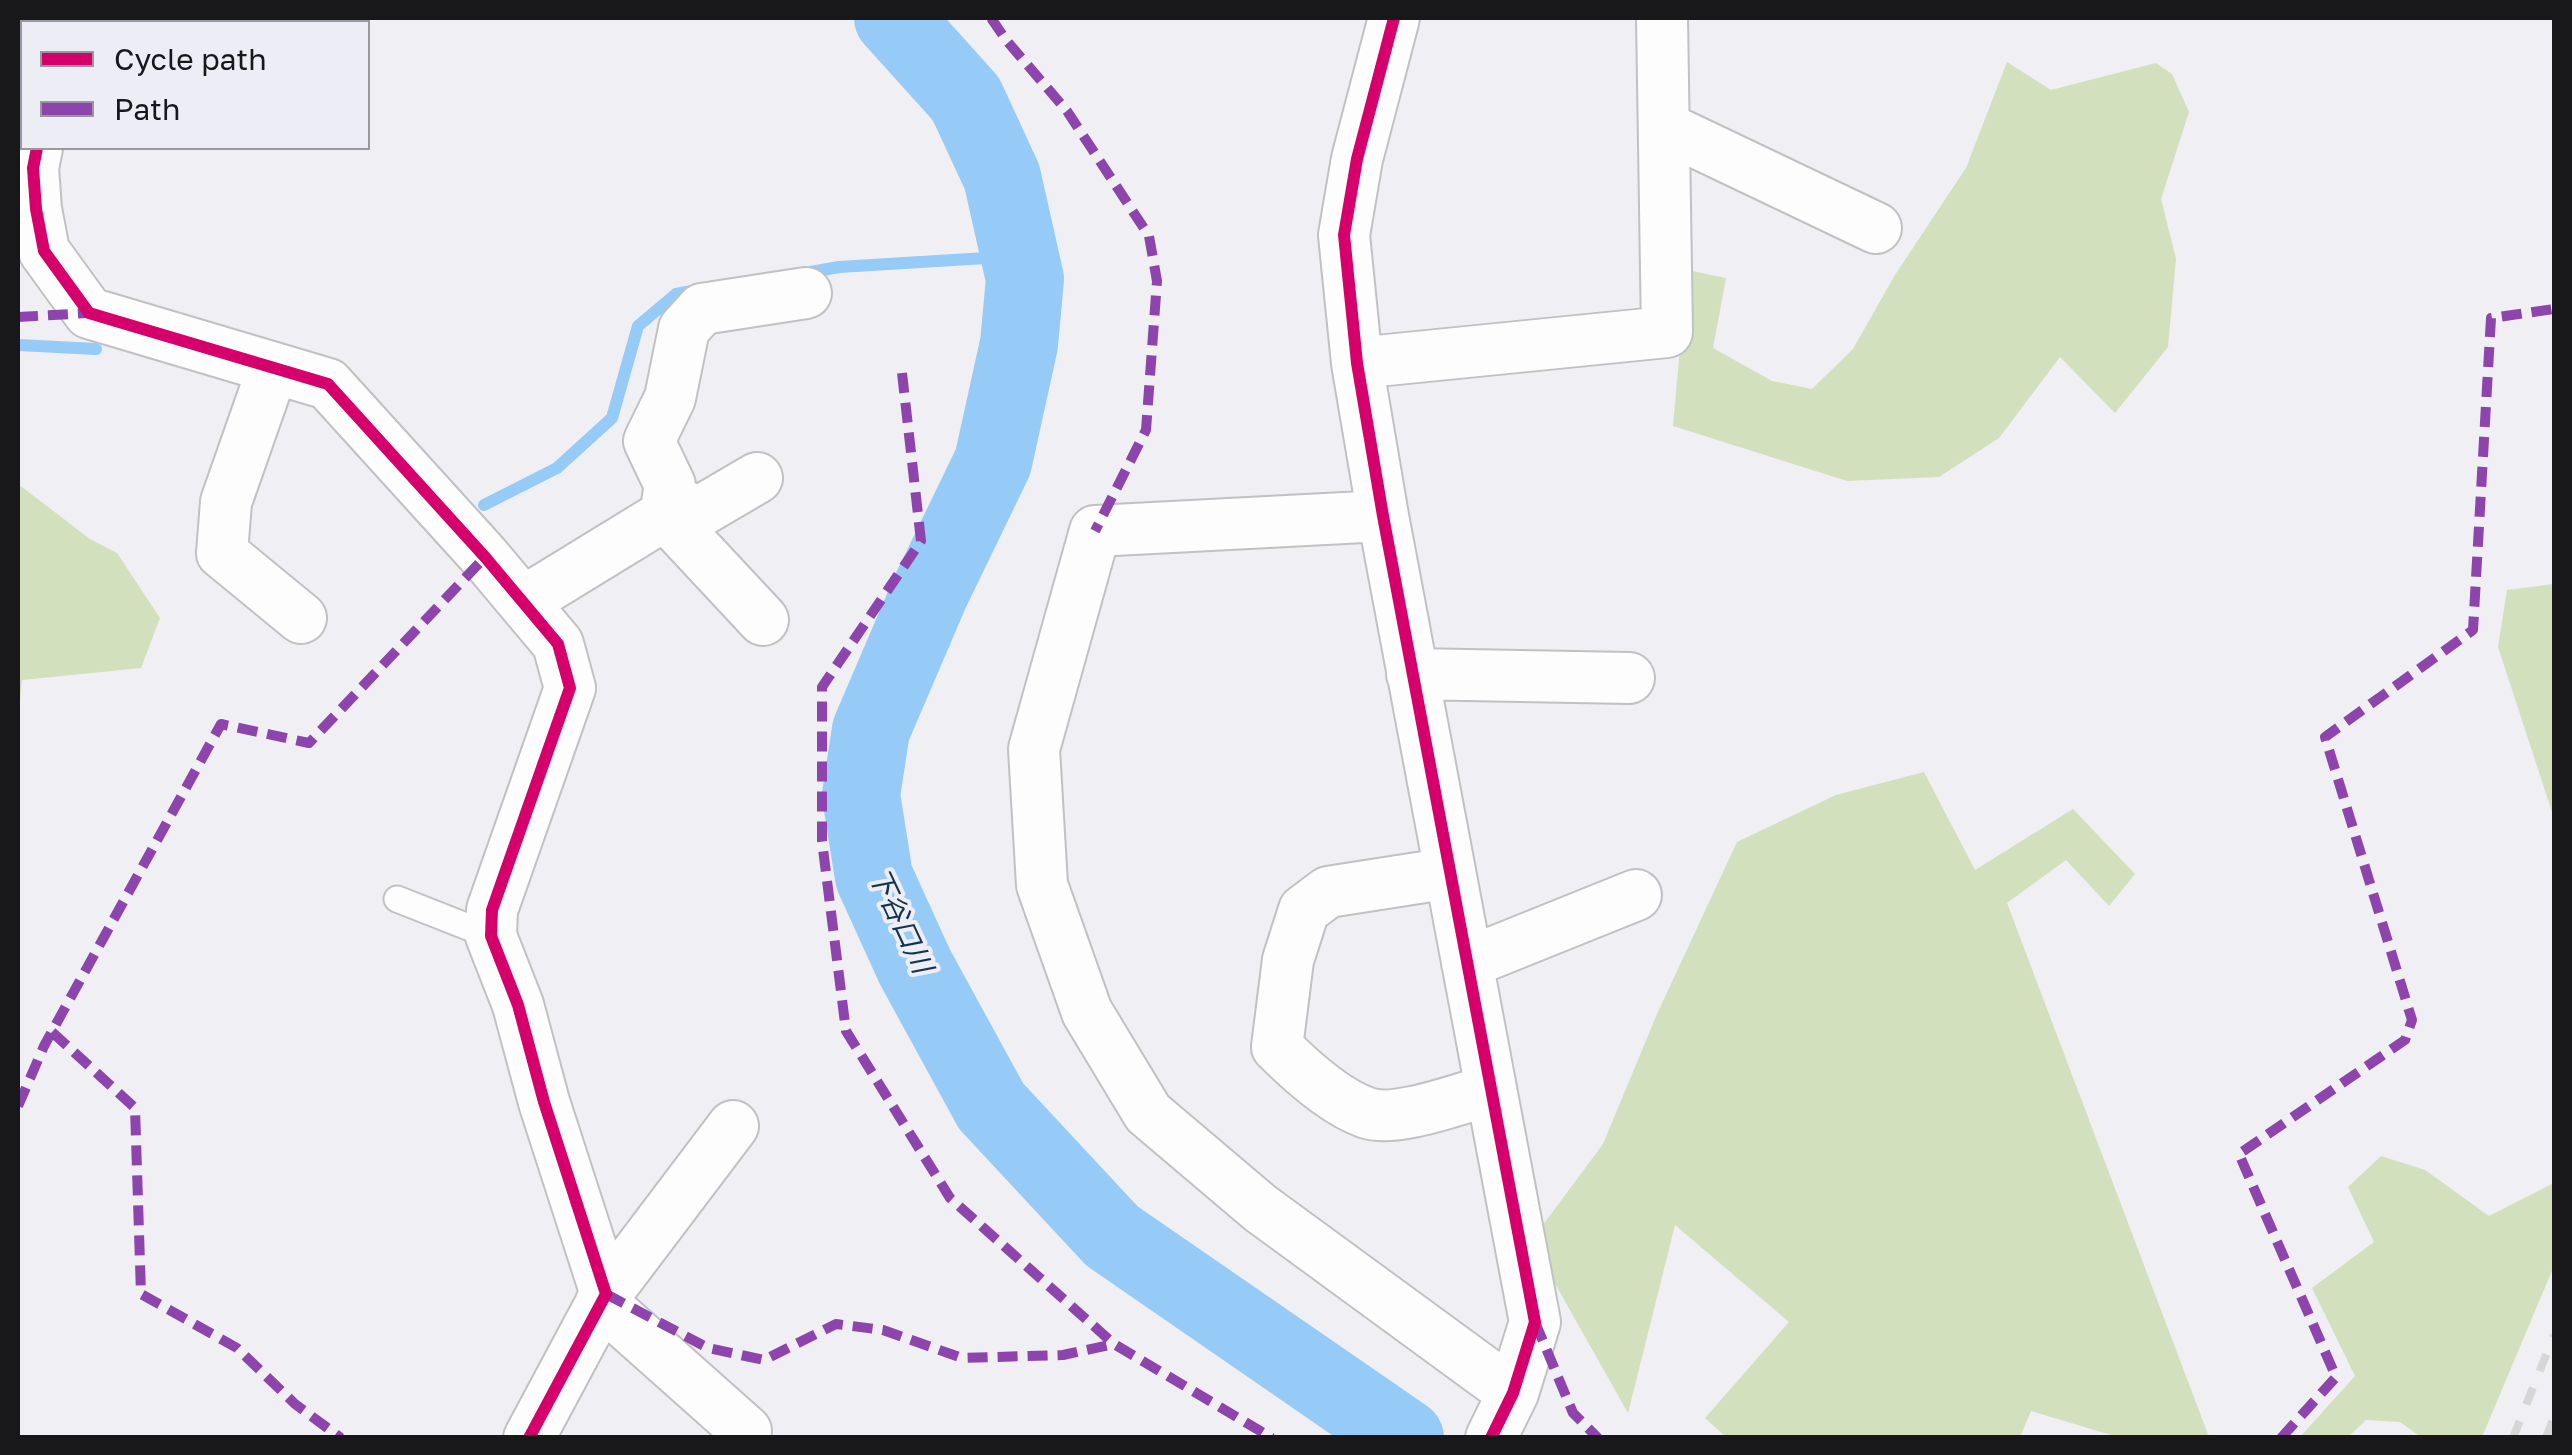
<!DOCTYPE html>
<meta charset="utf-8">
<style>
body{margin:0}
#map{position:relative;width:2572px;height:1455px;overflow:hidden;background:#efeff4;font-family:"Golos Text",sans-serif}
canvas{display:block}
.frame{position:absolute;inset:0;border:20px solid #18181b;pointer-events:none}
.legend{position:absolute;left:20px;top:20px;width:350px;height:130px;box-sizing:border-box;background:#ededf6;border:2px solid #98989e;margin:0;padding:12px 18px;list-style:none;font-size:30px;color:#18181b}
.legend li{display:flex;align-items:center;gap:20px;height:50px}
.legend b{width:50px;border:2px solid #98989e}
</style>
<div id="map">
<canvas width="2572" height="1455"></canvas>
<div class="frame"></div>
<ul class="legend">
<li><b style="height:12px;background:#d6006c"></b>Cycle path</li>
<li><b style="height:12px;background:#8e44ad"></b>Path</li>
</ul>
</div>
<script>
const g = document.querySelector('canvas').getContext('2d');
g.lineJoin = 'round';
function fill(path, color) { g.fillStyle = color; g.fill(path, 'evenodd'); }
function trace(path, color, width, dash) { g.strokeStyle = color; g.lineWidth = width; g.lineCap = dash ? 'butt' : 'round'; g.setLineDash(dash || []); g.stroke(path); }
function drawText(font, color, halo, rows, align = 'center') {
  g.font = font + ' "Golos Text","Noto Sans JP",sans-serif'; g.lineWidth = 8; g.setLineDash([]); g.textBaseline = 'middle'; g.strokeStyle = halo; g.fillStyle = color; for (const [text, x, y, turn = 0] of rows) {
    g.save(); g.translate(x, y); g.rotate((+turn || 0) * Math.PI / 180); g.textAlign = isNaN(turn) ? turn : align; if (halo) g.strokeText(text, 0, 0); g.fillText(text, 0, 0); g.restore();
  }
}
const green = new Path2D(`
 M2007 62 2051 90 2156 63 2172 74 2189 112 2161 199 2176 259 2168 347 2115 413 2060 357 1999 438 1939 477 1847 481 1673 426 1687 270 1726 278 1713 348 1772 381 1812 389 1853 349 1895 275 1966 168Z
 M18 484 90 539 117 553 160 618 141 668 22 680 18 721Z
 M2554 584V818L2498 647 2507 590Z
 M1924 772 1975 870 2073 809 2135 874 2109 906 2066 860 2007 903 2209 1437H2118L2031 1411 2020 1437H1726L1705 1418 1789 1322 1675 1225 1628 1413 1531 1241 1603 1144 1657 1014 1737 842 1836 795Z
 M2381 1156 2425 1170 2489 1216 2554 1183V1266L2482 1437H2421L2400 1422 2366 1420 2348 1437H2300L2355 1376 2312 1288 2374 1242 2348 1187Z`);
const water = new Path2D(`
 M856 18H918L993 233 912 82Z`);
const stream = new Path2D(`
 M800 274 839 267 1019 256
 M18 345 96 349
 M484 505 557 468 612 418 638 326 676 294 697 290`);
const river = new Path2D(`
 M893 18 966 99 1002 177 1025 279 1019 344 993 462 931 590 871 730 861 795 874 877 915 967 991 1106 1112 1236 1405 1438`);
const service = new Path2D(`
 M397 899 491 936`);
const minor = new Path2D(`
 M1394 18 1357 159 1344 235 1357 363 1383 516 1535 1322 1513 1393 1491 1438
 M157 22 161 18
 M18 55 22 59
 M1664 127 1876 228
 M37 148 33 168 36 209 44 251 89 313 328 384 485 557 558 644 570 688 492 910 491 936 518 1005 544 1102 606 1294 529 1438
 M1357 363 1667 332 1662 18
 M273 368 226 502 222 553 301 618
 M668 499 699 512 757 478
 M665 515 670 485 649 441 670 398 684 329 702 309 806 293
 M1383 516 1095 531 1034 749 1042 885 1087 1012 1148 1113 1260 1208 1513 1393
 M523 602 665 515 763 620
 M1412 674 1629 678
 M1450 873 1328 892 1304 910 1288 960 1277 1047C1300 1070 1335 1102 1367 1113 1397 1123 1460 1098 1491 1090
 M1467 963 1636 895
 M606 1294 733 1126
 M601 1302 746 1431`);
const rail = new Path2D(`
 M2513 1438 2554 1335
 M2546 1438 2554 1417`);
const quiet = new Path2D(`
 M991 18 1006 40 1067 111 1149 236 1157 281 1146 430 1095 531
 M18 317 89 313
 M902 373 921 541 822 687V841L846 1031 950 1198 1114 1344 1272 1438
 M52 1032 135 1108 141 1294 237 1348 295 1404 341 1438
 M18 1106 44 1046 221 724 309 743 485 557
 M606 1294 708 1348 764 1360 836 1324 883 1330 962 1358 1063 1355 1114 1344
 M1535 1322 1573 1413 1598 1438
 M2281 1438 2336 1377 2239 1154 2405 1040 2412 1020 2325 737 2473 630 2491 318 2554 309`);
const cycleway = new Path2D(`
 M1394 18 1357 159 1344 235 1357 363 1383 516 1535 1322 1513 1393 1491 1438
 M37 148 33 168 36 209 44 251 89 313 328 384 485 557 558 644 570 688 492 910 491 936 518 1005 544 1102 606 1294 529 1438`);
const waterNames = [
 ["下谷口川",900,921,65]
];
fill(green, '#d2e0bd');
fill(water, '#95cbf6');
trace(stream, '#95cbf6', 12);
trace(river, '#95cbf6', 78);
trace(service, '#c1c1c4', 29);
trace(minor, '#c1c1c4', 54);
trace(service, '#fdfdfd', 25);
trace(minor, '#fdfdfd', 50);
trace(rail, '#d6d6d7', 8, [18, 18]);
trace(quiet, '#8e44ad', 10, [20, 10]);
trace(cycleway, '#d6006c', 12);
drawText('italic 28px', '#12334c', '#ededf6', waterNames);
</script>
